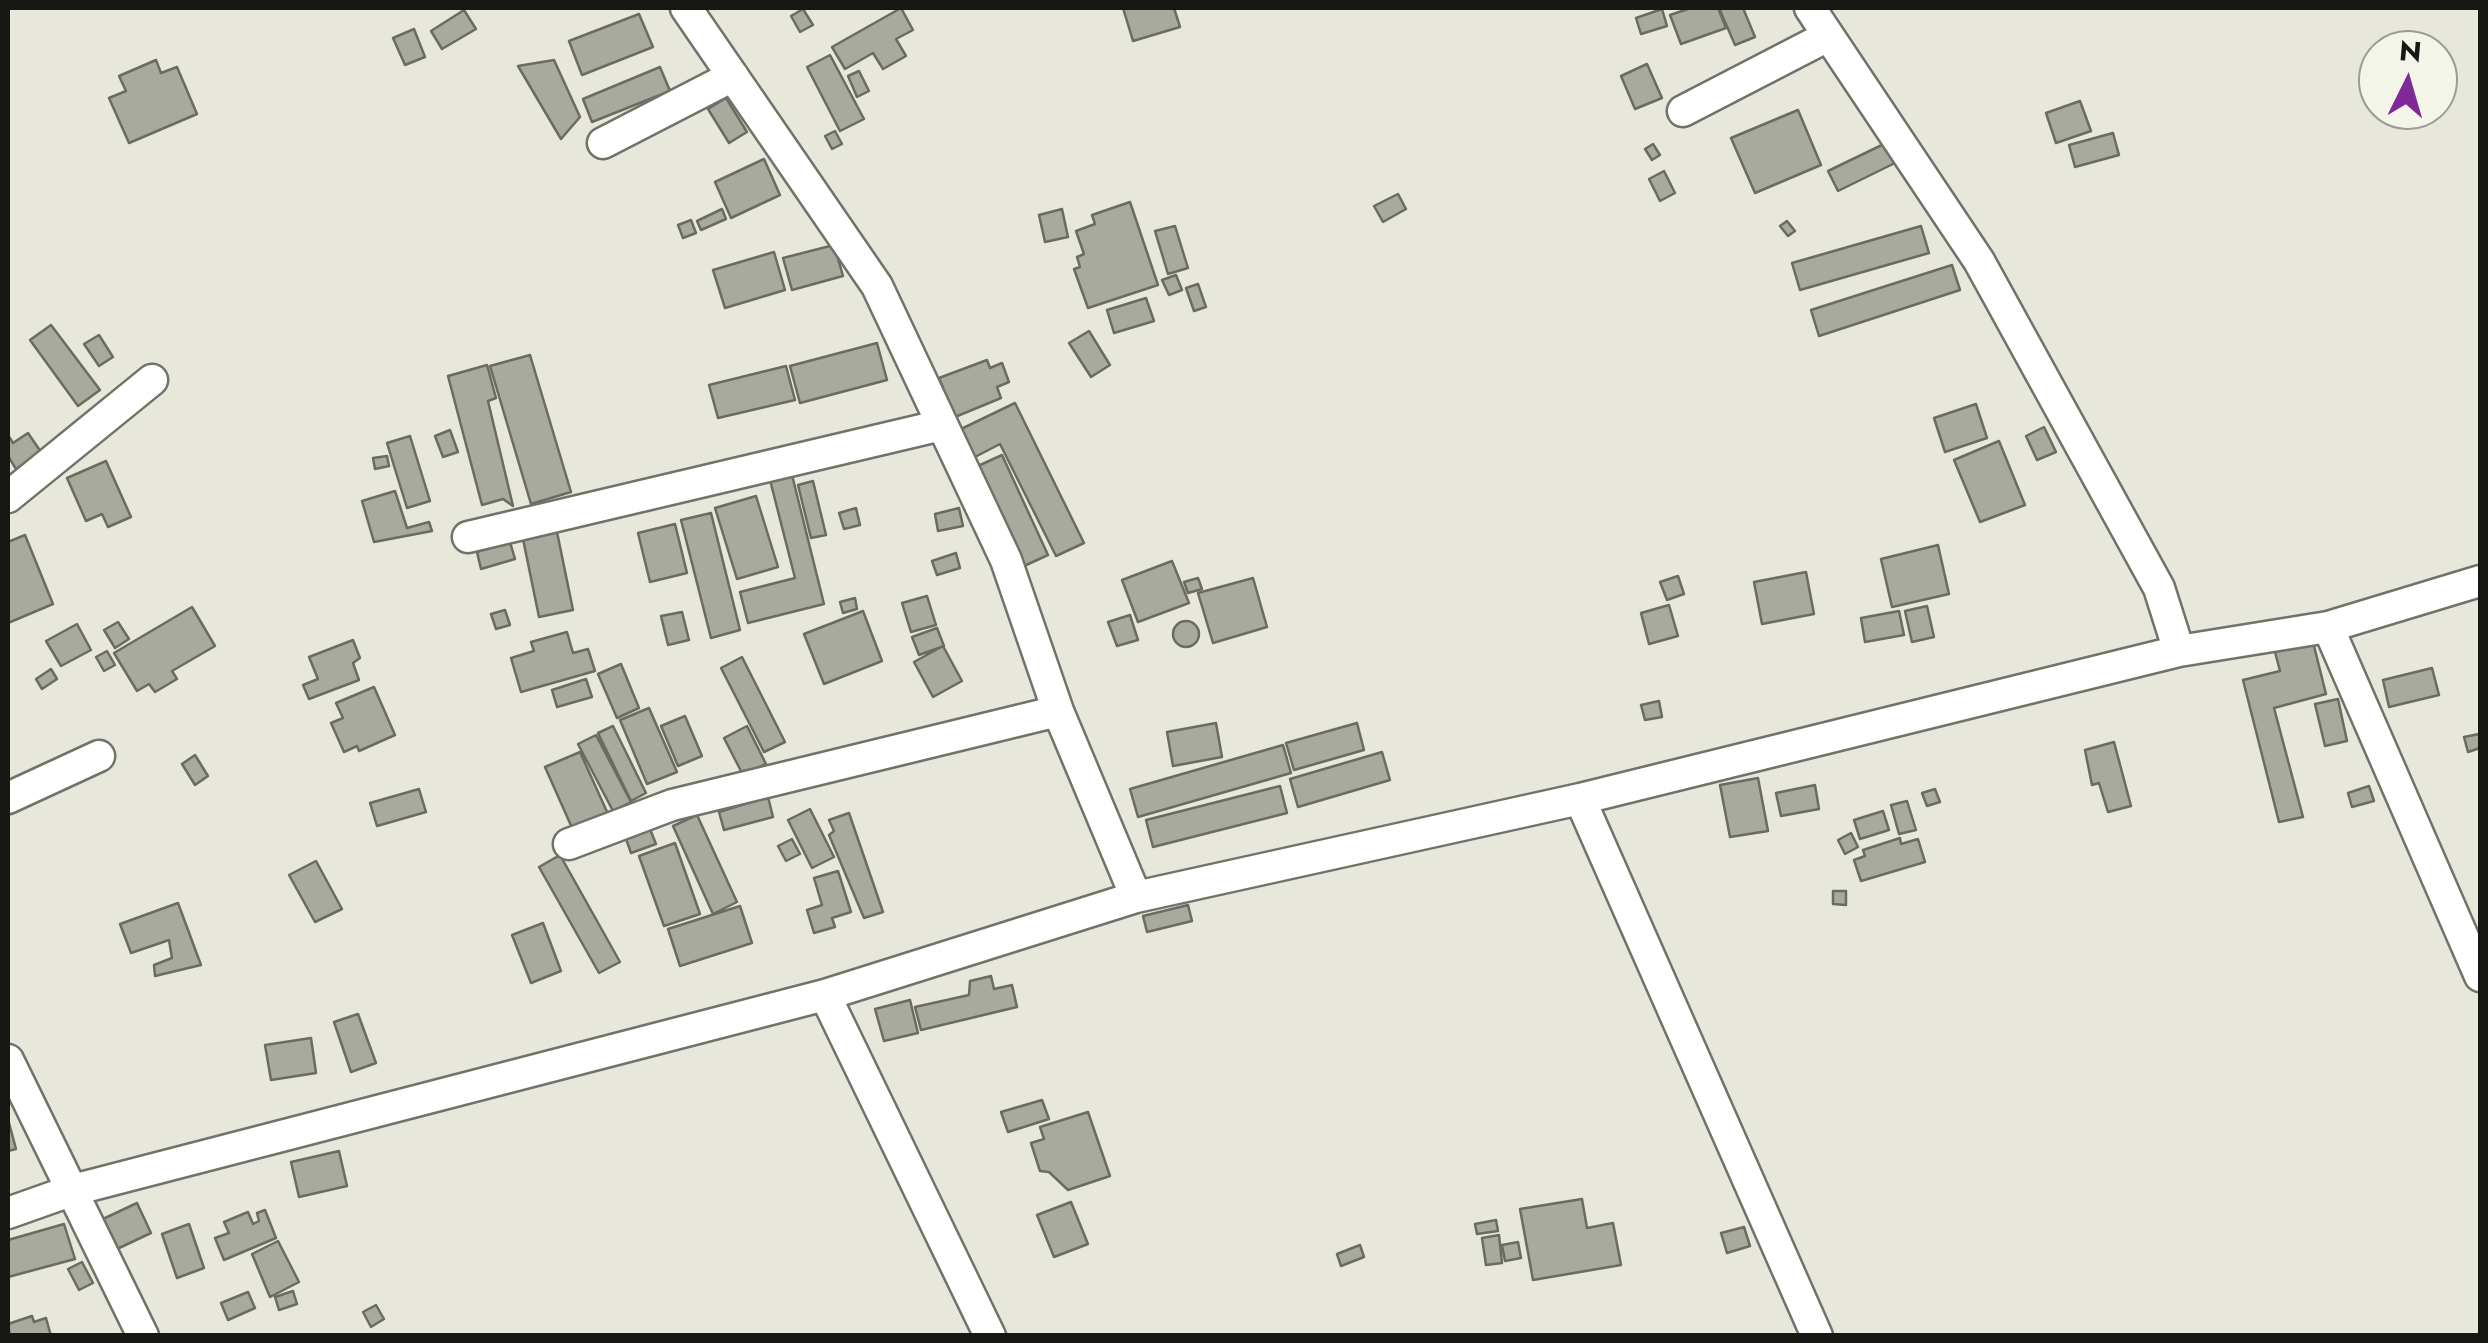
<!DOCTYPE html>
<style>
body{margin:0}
#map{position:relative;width:2488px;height:1343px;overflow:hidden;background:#e7e7db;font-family:Jost,sans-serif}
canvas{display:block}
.frame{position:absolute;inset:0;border:10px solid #171713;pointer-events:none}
.north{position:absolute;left:2358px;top:30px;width:100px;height:100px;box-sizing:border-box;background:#f4f5e9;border:2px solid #9c9c93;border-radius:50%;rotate:5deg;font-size:28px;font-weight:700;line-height:40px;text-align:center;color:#171713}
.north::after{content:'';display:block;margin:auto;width:35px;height:45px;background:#7f2998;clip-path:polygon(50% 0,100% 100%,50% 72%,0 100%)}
</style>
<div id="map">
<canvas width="2488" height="1343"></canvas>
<div class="frame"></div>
<div class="north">N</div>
</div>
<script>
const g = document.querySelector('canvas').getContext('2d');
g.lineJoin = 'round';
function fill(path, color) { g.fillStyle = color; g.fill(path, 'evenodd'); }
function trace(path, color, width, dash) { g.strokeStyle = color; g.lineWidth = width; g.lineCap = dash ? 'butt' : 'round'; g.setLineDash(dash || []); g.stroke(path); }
const building = new Path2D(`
 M901 8 913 30 896 39 906 56 883 69 873 53 845 69 832 47Z
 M1123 8H1174L1180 27 1133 41Z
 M1691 8H1718L1726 28 1681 44 1670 15Z
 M1719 8H1743L1755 37 1735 45Z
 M803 9 813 25 800 32 791 16Z
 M1662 9 1667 26 1641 34 1636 18Z
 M464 10 476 29 442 49 431 31Z
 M639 14 653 47 582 75 569 41Z
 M414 29 425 57 405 65 393 38Z
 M830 55 864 119 840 131 807 67Z
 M156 60 161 73 177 67 197 114 129 143 109 98 126 91 119 76Z
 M554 60 580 117 561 139 518 66Z
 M1647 64 1662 98 1635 109 1621 76Z
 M660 67 670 91 592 122 583 99Z
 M859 71 869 91 857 97 848 76Z
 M726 98 747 132 729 143 708 109Z
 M2080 101 2091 131 2056 143 2046 113Z
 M1798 110 1821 165 1755 193 1731 138Z
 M835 131 842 144 832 149 825 136Z
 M2113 133 2119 155 2075 167 2069 145Z
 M1886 143 1895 163 1838 191 1828 171Z
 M1653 144 1660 155 1652 160 1645 149Z
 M764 159 780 195 731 218 715 182Z
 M1664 171 1675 193 1660 201 1649 179Z
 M1398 194 1406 209 1383 222 1374 206Z
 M1130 202 1158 285 1088 308 1074 269 1080 267 1077 257 1084 254 1076 231 1095 224 1092 215Z
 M722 209 726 219 701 230 697 221Z
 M1062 209 1068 237 1045 242 1039 215Z
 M691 220 696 233 683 238 678 225Z
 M1787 221 1795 231 1788 236 1780 226Z
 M1175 226 1188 268 1168 274 1155 231Z
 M1921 226 1929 253 1800 290 1792 263Z
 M834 245 843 276 792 290 783 258Z
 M774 252 785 290 725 308 713 270Z
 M1952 265 1960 290 1819 336 1811 310Z
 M1176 275 1182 290 1169 295 1162 280Z
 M1198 284 1206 307 1194 311 1186 288Z
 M1146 298 1154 321 1114 333 1107 310Z
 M51 325 100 390 78 406 30 340Z
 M1089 331 1110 365 1091 377 1069 343Z
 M99 335 113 357 99 366 84 344Z
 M877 343 887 380 800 403 790 366Z
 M530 355 571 492 531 504 490 366Z
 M987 360 990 368 1002 363 1009 382 997 387 1001 398 955 417 939 378Z
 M487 365 496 398 488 401 513 506 503 499 482 505 448 376Z
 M786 366 795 400 718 418 709 385Z
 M1015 403 1084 543 1056 556 1000 444 971 459 957 431Z
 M1976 404 1987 438 1945 452 1934 418Z
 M2044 427 2056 452 2037 460 2026 436Z
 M450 430 458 452 443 457 435 436Z
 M28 433 41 452 16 469 8 456V435L13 443Z
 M410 436 430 501 407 508 387 443Z
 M1999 441 2025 505 1980 522 1954 460Z
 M1002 455 1048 555 1024 566 978 466Z
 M387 456 389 466 375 469 373 458Z
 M106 461 131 517 108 527 102 514 86 521 67 478Z
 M792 475 824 604 748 623 740 592 795 578 770 480Z
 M813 481 826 535 811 538 798 485Z
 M395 491 407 528 429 522 432 531 374 542 362 501Z
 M756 496 778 567 737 579 715 508Z
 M856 508 860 525 844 529 839 513Z
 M959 508 963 526 938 531 935 514Z
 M711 513 740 630 711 638 681 520Z
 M675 524 687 573 650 582 638 533Z
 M557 532 573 610 539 617 523 539Z
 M25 535 53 604 8 623V542Z
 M510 542 515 559 481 569 477 552Z
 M1938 545 1949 594 1892 607 1881 559Z
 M956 553 960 568 937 575 932 561Z
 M1172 561 1189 603 1138 622 1122 580Z
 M1806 572 1814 614 1762 624 1754 582Z
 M1678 576 1684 594 1667 600 1660 582Z
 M1198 578 1202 589 1188 593 1184 582Z
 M1253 578 1267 627 1213 643 1198 593Z
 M927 596 936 625 911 632 902 603Z
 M855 598 857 609 843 613 840 602Z
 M1669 605 1678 636 1649 644 1641 613Z
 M1927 606 1934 637 1912 642 1905 611Z
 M192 607 215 646 172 671 177 679 155 692 149 684 137 691 114 653Z
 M505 610 510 625 496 629 491 614Z
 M863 611 882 661 824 684 804 634Z
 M1899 611 1904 635 1865 642 1861 618Z
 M682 612 689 640 668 645 661 616Z
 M1130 615 1138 640 1117 646 1108 622Z
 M1173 634a13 13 0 1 1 26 0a13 13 0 1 1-26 0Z
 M118 622 129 639 115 648 104 630Z
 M77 624 91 650 61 666 46 641Z
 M937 628 944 646 919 655 912 637Z
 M567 632 573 653 588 649 595 671 521 692 511 658 534 651 531 642Z
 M353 640 360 658 353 663 359 680 309 699 303 685 318 679 309 657Z
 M2313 642 2326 694 2274 708 2303 817 2279 822 2243 680 2280 671 2275 652Z
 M943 646 962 681 933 697 914 662Z
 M107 651 115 665 104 671 96 657Z
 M742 657 785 742 764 752 721 668Z
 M621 664 639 708 617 718 598 674Z
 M2432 668 2439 695 2389 707 2383 680Z
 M51 669 57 679 42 689 36 679Z
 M586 679 592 697 557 707 552 690Z
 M374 687 395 735 359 751 357 746 344 752 331 723 343 718 336 703Z
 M2338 699 2347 741 2325 746 2315 704Z
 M1659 701 1662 717 1645 720 1641 705Z
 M649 708 677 772 647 784 620 720Z
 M685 716 702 756 678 766 661 726Z
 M1216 723 1222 757 1173 766 1167 732Z
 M1357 723 1364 750 1294 770 1286 743Z
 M613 726 646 793 631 801 598 733Z
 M747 726 766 764 743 775 724 738Z
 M2479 734 2480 748 2468 752 2464 737Z
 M596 735 631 802 613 811 578 744Z
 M2114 742 2131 806 2108 812 2099 783 2092 785 2085 750Z
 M1283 745 1291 773 1138 817 1130 789Z
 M580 752 608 814 573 830 545 767Z
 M1382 752 1390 780 1298 807 1290 779Z
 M195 755 208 776 195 785 182 764Z
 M1758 778 1768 831 1730 837 1720 785Z
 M1815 785 1819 809 1781 816 1776 793Z
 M1280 786 1287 813 1153 847 1146 820Z
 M2369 786 2374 801 2352 807 2348 793Z
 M419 789 426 812 377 826 370 803Z
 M1935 789 1940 802 1927 806 1922 793Z
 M768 797 773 817 724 830 719 812Z
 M1907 801 1916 830 1899 834 1891 805Z
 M810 809 834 857 812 868 788 820Z
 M1883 811 1889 830 1860 839 1854 820Z
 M849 813 883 912 864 918 829 835 834 831 829 820Z
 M697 815 737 902 713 914 673 826Z
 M650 829 656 844 631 853 626 839Z
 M1851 833 1858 847 1845 854 1838 840Z
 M1900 838 1901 844 1918 839 1925 862 1861 881 1854 860 1865 856 1863 850Z
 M792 839 800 854 786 861 778 846Z
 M675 843 700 914 664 926 639 856Z
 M560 855 620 962 599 973 539 867Z
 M316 861 342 909 315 922 289 875Z
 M838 871 851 912 832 918 835 927 814 933 807 910 822 905 814 878Z
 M1833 891H1846V905L1833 904Z
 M178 903 201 965 155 976 154 965 172 958 169 940 131 953 120 924Z
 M1188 905 1192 921 1147 932 1143 916Z
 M740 906 752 943 680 966 668 929Z
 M543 923 561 971 531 983 512 935Z
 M991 976 994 989 1012 985 1017 1007 921 1030 915 1007 969 995 970 981Z
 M910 1000 918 1033 884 1041 875 1009Z
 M358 1014 376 1063 351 1072 334 1022Z
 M311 1038 316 1073 271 1080 265 1045Z
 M1042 1100 1049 1119 1008 1132 1001 1112Z
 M1088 1112 1110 1176 1068 1190 1049 1172 1040 1171 1031 1143 1044 1139 1040 1127Z
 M8 1119 16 1149 8 1151Z
 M339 1151 347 1186 299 1197 291 1162Z
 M1582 1199 1587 1228 1613 1223 1621 1265 1533 1280 1520 1209Z
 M1071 1202 1088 1244 1054 1257 1037 1215Z
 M137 1203 151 1233 117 1249 103 1219Z
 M265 1210 276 1238 224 1260 215 1238 229 1233 224 1222 248 1212 253 1224 259 1221 257 1213Z
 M1496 1220 1498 1231 1477 1234 1475 1224Z
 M64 1224 75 1259 8 1277V1240Z
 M189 1224 204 1268 177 1278 162 1234Z
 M1744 1227 1750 1246 1727 1253 1721 1233Z
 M1499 1235 1502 1263 1486 1265 1482 1238Z
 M278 1241 299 1282 270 1297 252 1254Z
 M1518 1242 1521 1258 1505 1261 1502 1245Z
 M1360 1245 1364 1257 1341 1266 1337 1254Z
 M82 1262 93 1283 79 1290 68 1269Z
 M293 1291 297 1304 279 1310 275 1297Z
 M248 1292 255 1308 228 1320 221 1303Z
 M376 1305 384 1319 371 1327 363 1312Z
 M32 1316 34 1322 46 1318 51 1336H10L8 1324Z`);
const street = new Path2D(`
 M686 8 877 286 1006 560 1058 711 1136 897
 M1810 8 1979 261 2159 588 2179 651
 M1683 111 1828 36
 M603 143 733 76
 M8 497 152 380
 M468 537 942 425
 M2328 627 2480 976
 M8 798 99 756
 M1580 799 1817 1336
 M569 844 672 805 1058 711
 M825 995 990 1336
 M8 1060 143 1336
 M8 1213 73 1190 825 995 1136 897 1580 799 2179 651 2328 627 2480 581`);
fill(building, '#a9aa9e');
trace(building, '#6b6b60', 2.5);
trace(street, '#727368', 35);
trace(street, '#fff', 30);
</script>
